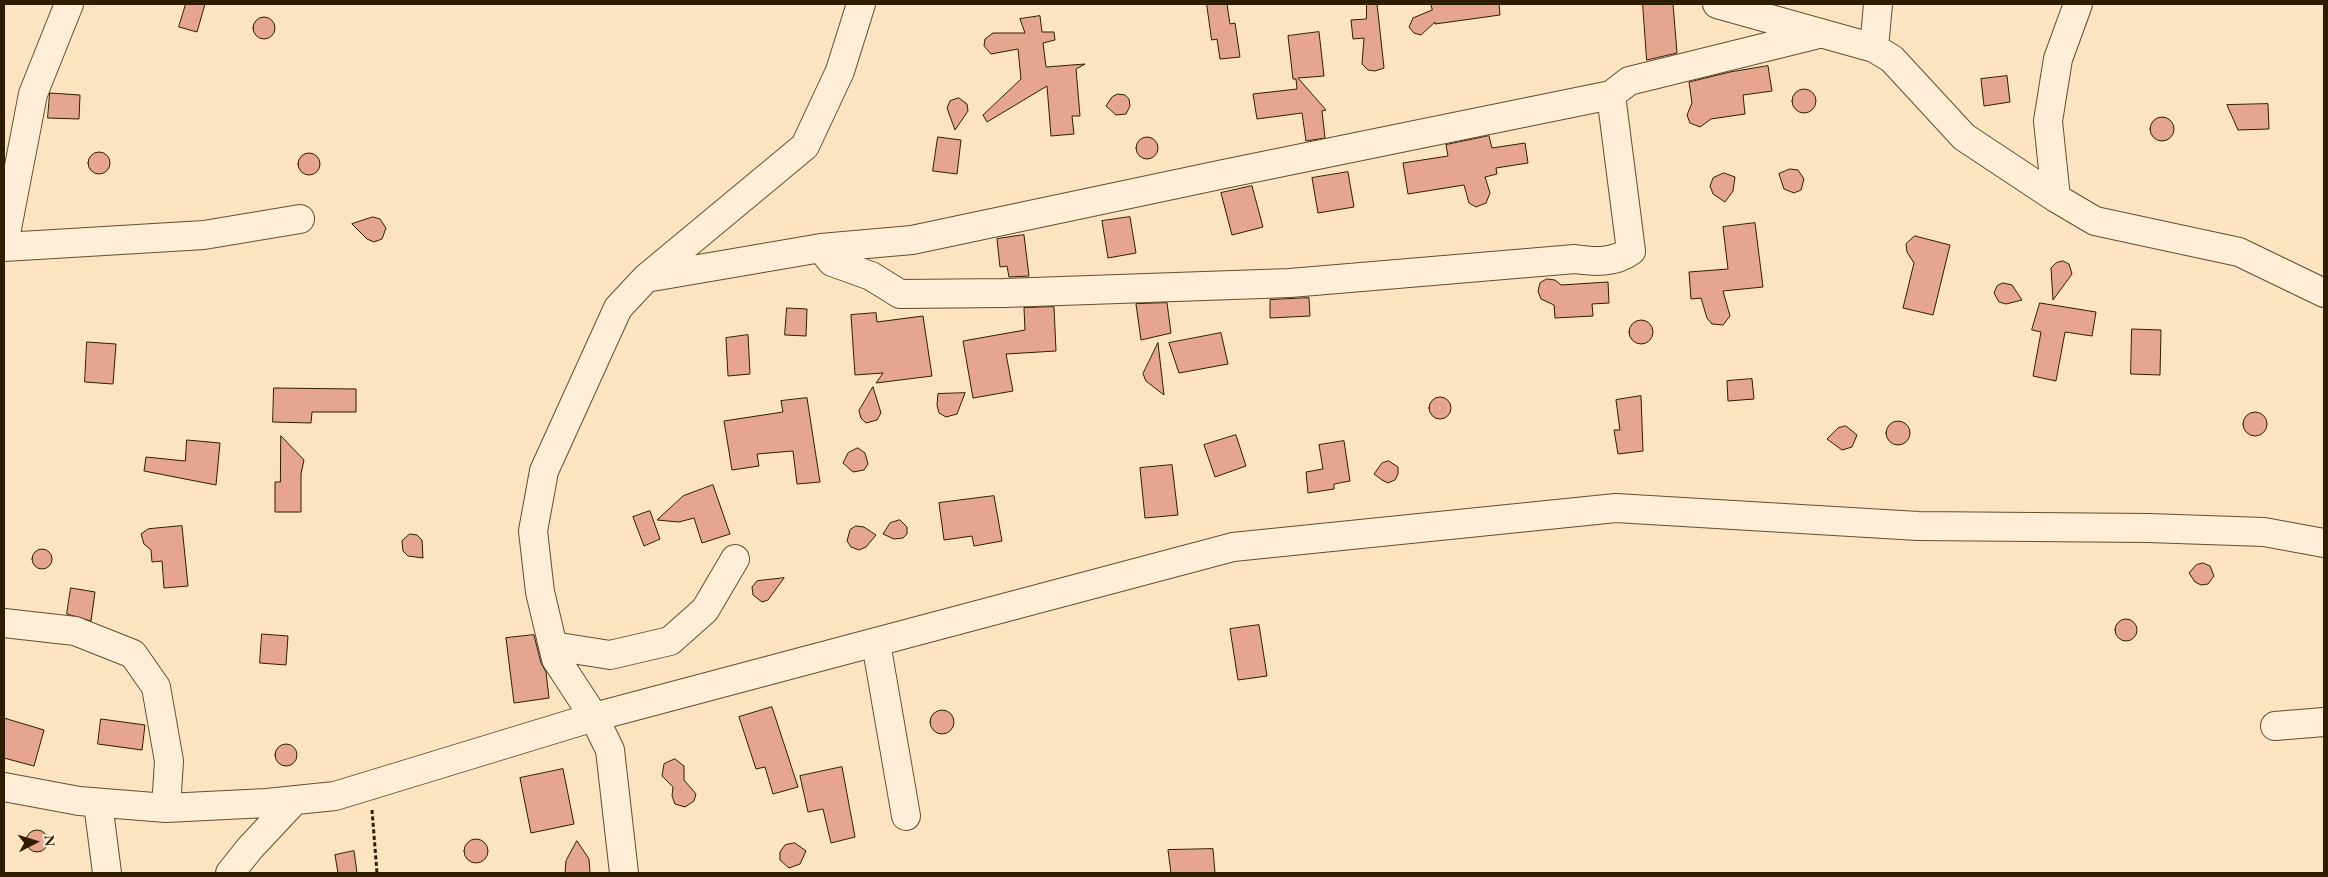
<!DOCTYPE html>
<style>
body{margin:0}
#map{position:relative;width:2328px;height:877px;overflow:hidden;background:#fde4c1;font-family:"EB Garamond",serif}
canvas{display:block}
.frame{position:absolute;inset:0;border:5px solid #2f1d00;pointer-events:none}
.north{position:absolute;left:10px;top:817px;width:50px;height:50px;-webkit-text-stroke:4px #feedd7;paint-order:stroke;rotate:85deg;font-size:14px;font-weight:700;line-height:20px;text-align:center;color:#2f1d00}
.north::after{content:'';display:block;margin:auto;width:18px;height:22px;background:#2f1d00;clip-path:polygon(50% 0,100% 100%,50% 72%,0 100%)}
</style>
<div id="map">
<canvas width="2328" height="877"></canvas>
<div class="frame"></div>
<div class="north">N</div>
</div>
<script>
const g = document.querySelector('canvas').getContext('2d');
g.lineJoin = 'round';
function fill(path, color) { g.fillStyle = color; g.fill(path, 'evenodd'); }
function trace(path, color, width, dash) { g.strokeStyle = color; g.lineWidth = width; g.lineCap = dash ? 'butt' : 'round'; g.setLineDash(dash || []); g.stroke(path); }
const building = new Path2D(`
 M186 4H205L197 32 179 27Z
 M1207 4H1227L1230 24 1235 23 1240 57 1220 59 1217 39 1212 40Z
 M1367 4H1377L1384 68 1375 71 1368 70 1362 64 1364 38 1353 39 1351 20 1366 19Z
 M1431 4H1499L1500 15 1435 24V22L1421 35 1414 33 1409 27 1413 18 1432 10Z
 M1643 4H1673L1677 53 1647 60Z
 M1040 16 1042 32H1054L1055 40 1043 43 1046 67 1085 64 1076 69 1080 116H1072L1074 134 1051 136 1047 86 987 122 983 115 1021 79 1018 49 991 54 984 46 985 39 993 33H1025L1020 19Z
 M253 28a11 11 0 1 1 22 0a11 11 0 1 1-22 0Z
 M1319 32 1324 76 1298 78 1326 110 1322 111 1325 138 1306 141 1302 113 1257 119 1253 94 1297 89 1296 79H1293L1288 36Z
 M1768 66 1772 91 1743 95 1745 114 1711 119 1700 127 1690 123 1687 115 1692 103 1689 82 1730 72Z
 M2007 76 2010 102 1984 106 1981 79Z
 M1792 101a12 12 0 1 1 24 0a12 12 0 1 1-24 0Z
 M50 93 80 95 79 119 48 118Z
 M1118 94 1125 95 1129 99 1130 106 1126 114 1116 115 1106 106 1112 97Z
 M959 98 967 104 968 111 955 130 947 108 950 101Z
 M2268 104 2269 129 2238 130 2227 105Z
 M2150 129a12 12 0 1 1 24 0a12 12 0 1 1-24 0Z
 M1489 136 1492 148 1525 143 1528 163 1496 168 1497 174 1485 177 1490 193 1486 203 1476 207 1469 203 1464 185 1408 194 1403 163 1448 156 1446 145Z
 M938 137 961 140 957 174 933 171Z
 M1136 148a11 11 0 1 1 22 0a11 11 0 1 1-22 0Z
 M88 163a11 11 0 1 1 22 0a11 11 0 1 1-22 0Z
 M298 164a11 11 0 1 1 22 0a11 11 0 1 1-22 0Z
 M1790 169 1798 170 1804 179 1801 190 1794 193 1784 189 1779 174Z
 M1348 172 1354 207 1318 213 1312 178Z
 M1724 173 1735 177 1733 191 1725 202 1713 194 1710 186 1713 178Z
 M1252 186 1263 227 1232 235 1221 193Z
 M373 217 380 219 386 228 382 239 374 242 367 239 352 224Z
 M1130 217 1136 253 1108 258 1102 221Z
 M1755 223 1763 287 1723 291 1730 316 1723 325 1712 324 1707 318 1701 298 1691 299 1689 272 1728 269 1723 227Z
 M1024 235 1029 276 1009 277 1007 266 1000 267 997 239Z
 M1915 236 1950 245 1933 315 1903 308 1914 263 1907 252 1906 244Z
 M2063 261 2069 264 2072 274 2053 300 2051 268 2056 263Z
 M1547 279 1555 280 1561 285 1608 282 1609 303 1592 304 1593 316 1555 318 1554 305 1541 299 1538 291 1540 283Z
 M2003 283 2012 285 2022 300 2006 304 1999 302 1994 293 1997 286Z
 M1309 298 1310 316 1270 318V300Z
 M1167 303 1171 333 1141 340 1136 304Z
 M2040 303 2096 312 2092 336 2065 332 2056 381 2033 376 2041 332 2032 330Z
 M1054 307 1056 351 1006 354 1013 391 973 398 963 341 1025 330 1024 308Z
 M787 308 807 309 806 336 785 335Z
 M876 313 877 322 923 316 932 376 876 383 883 373 855 375 851 315Z
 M1629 332a12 12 0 1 1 24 0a12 12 0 1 1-24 0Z
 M2132 329 2161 330 2160 375 2131 374Z
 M1221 333 1228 364 1179 373 1169 343Z
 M748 335 750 374 728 376 726 338Z
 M87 342 116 344 113 384 85 382Z
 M1158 343 1164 395 1146 381 1143 374Z
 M1752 379 1754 399 1728 401 1727 381Z
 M873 387 881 413 877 420 866 423 861 418 859 411Z
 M274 388 356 389V412H312L311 423 273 422Z
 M965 393 957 414 946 417 939 413 937 405 938 394Z
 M1641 396 1643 451 1618 454 1614 430H1620L1616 400Z
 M1429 408a11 11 0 1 1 22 0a11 11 0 1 1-22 0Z
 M807 398 820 482 797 484 793 451 757 454 759 466 732 470 724 421 783 412 781 401Z
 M2243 424a12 12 0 1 1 24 0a12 12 0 1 1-24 0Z
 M1886 433a12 12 0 1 1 24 0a12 12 0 1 1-24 0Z
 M1846 426 1857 435 1852 447 1842 450 1827 439 1838 428Z
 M1236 435 1246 466 1215 477 1204 445Z
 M281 436 304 460 301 474V512H275V482H280Z
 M187 440 220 443 216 485 144 471 146 457 185 461Z
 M1344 441 1350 481 1334 484V489L1308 493 1306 472 1323 469 1319 445Z
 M858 448 865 453 868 464 864 470 853 472 843 463 848 453Z
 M1389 461 1398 467V474L1395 480 1388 483 1382 480 1374 474 1382 463Z
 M1172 465 1178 515 1145 518 1140 468Z
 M713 485 730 534 702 543 694 518 679 522 657 520 683 496Z
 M994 496 1002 541 974 546 972 536 944 540 939 503Z
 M650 511 660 539 644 546 633 517Z
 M900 520 907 527V534L903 538 894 539 883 534 890 523Z
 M182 526 188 586 164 588 162 561 152 562 151 550 144 544 141 534 148 529Z
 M856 526 864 527 876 535 866 547 859 550 851 547 847 541 850 530Z
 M410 534 417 535 422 540 423 558 408 556 403 551 402 541Z
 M32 559a10 10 0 1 1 20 0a10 10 0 1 1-20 0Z
 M2203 563 2210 566 2214 576 2208 584 2201 585 2195 582 2189 573 2196 565Z
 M784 578 768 600 762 602 753 595 752 587 757 581Z
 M71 588 95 592 91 621 67 614Z
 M2115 630a11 11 0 1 1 22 0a11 11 0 1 1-22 0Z
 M1259 625 1267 676 1238 680 1230 629Z
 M262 634 288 636 286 665 260 663Z
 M534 635 541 663 546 672 549 698 514 703 506 638Z
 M772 707 798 787 773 794 765 767 756 769 739 717Z
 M930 722a12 12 0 1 1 24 0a12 12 0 1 1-24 0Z
 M4 718 44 730 34 766 4 758Z
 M101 719 145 725 142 750 98 744Z
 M275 755a11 11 0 1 1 22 0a11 11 0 1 1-22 0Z
 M675 759 684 766V780L696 794 694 801 685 807 675 804 672 796 673 787 662 776 664 764Z
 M842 767 855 837 831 843 823 809 808 812 800 776Z
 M563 769 574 824 531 833 520 778Z
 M26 841a11 11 0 1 1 22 0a11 11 0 1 1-22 0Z
 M464 851a12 12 0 1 1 24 0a12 12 0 1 1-24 0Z
 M577 841 589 859 590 873H565L566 861Z
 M795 843 806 851 800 864 789 868 780 860V852L785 845Z
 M1213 849 1215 873H1171L1168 850Z
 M354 851 357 873H338L335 855Z`);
const path = new Path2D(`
 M372 810 377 873`);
const minor = new Path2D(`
 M1717 4 1874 48 1892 59 1964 137 2056 198 2095 221 2239 252 2324 293
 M1874 48 1878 4
 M2056 198 2048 121 2058 59 2078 4
 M4 244 33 94 69 4
 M4 247 204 235 300 219
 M821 248 832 262 871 276 900 294 1004 293 1290 283 1575 259C1595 262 1614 263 1631 251L1611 95
 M646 278 821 248 912 240 1224 174 1611 95 1629 81 1819 34
 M4 623 75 631 133 654 156 687 169 761 166 808
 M876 643 906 816
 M553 646 610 655 670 641 705 610 735 559
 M2275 726 2324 722
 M4 787 79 801 166 808 267 803 335 796 594 717 1233 547 1616 508 1918 526 2148 528 2264 532 2324 543
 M98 803 107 873
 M230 873 250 848 295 800
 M624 873 610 750 594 717 556 659 540 592 533 531 544 471 618 308 646 278 805 146 840 71 861 4`);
fill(building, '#e5a58e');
trace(building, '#2f1d00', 1);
trace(minor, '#624f30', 30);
trace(path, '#2f1d00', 3, [4, 2.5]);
trace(minor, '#feedd7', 28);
</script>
